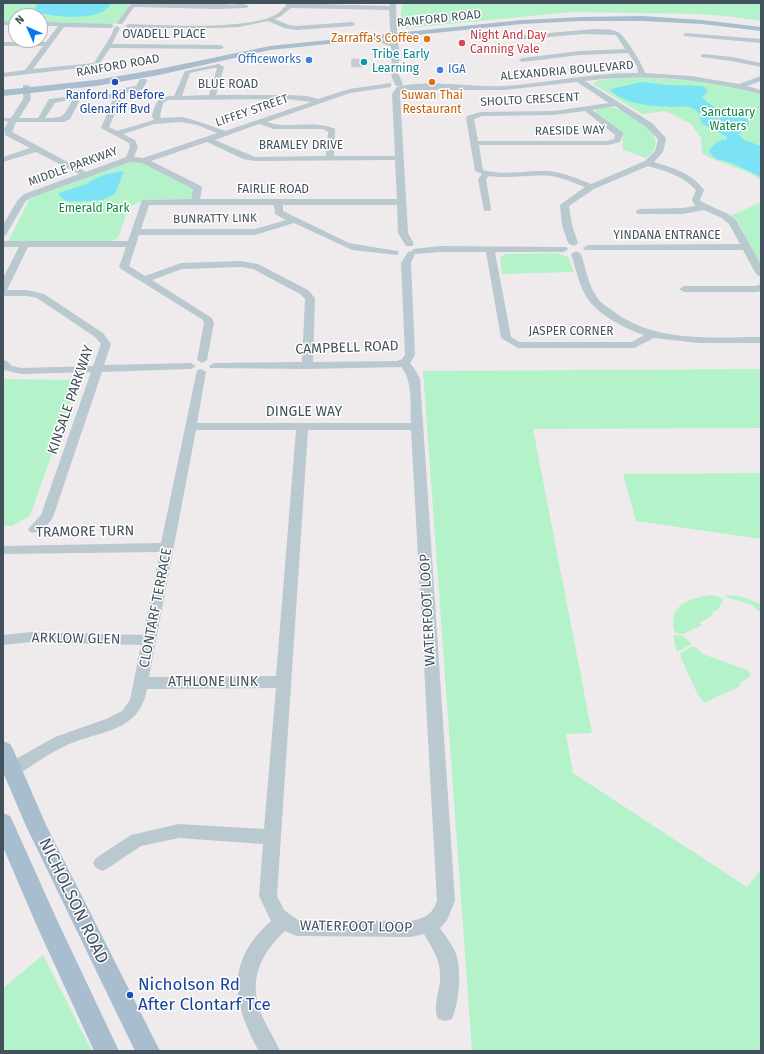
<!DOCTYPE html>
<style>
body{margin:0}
#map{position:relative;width:764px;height:1054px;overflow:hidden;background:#efebec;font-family:"Fira Sans",sans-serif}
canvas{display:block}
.frame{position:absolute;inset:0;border:4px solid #42515b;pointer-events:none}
.north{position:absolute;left:8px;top:8px;width:40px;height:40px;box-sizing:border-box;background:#fff;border:1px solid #b3b9bd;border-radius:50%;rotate:315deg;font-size:11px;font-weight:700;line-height:16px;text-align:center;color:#42515b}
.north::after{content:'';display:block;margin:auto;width:14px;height:18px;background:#0678ef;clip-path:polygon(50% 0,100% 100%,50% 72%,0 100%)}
</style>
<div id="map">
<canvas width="764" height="1054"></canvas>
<div class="frame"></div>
<div class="north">N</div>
</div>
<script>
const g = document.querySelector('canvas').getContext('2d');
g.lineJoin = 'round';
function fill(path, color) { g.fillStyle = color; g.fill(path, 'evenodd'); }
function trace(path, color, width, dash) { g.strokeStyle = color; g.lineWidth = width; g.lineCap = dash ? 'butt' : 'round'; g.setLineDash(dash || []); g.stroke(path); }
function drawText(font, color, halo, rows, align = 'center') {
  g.font = font + ' "Fira Sans",sans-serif'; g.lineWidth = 3; g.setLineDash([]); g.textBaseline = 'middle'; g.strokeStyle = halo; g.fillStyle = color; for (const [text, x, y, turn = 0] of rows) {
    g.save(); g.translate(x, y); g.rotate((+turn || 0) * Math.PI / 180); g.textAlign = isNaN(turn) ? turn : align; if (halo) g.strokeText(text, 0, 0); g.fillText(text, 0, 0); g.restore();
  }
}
const green = new Path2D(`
 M3 3H130L117 23 109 25 40 23V16H16V22L3 21Z
 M402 3H761V21L727 16 697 14 573 12 405 28 400 26Z
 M620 77C668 78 714 80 761 94V180C744 167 720 165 702 153L701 138 691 124 665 111 642 114 593 84 597 81Z
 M611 107C624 109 644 121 651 132 654 135 655 140 656 144L653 152 646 158 623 150 622 134 595 113 597 109Z
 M131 161 142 162 194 189 190 199 145 200 129 207 118 238 110 242H8L31 196Z
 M761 202V267L737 220 730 216Z
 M557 253 568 257 574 272 502 274 500 257 505 254Z
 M761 369V428L533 429 592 733 566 734 573 773 747 887 761 869V1051H472L423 371Z
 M3 379 78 380 30 516 12 526H3Z
 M761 473V539L636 521 623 474Z
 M710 595 716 596 724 599 717 611H714L710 617 700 623 702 625 683 634 675 633C667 605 688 599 710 595Z
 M726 595C739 595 750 599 761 605V613L752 605 726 597Z
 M673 635H682L692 644 677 652Z
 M694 646 703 654 747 670 751 674 747 679 739 684 741 686 704 703 697 693 681 658V653Z
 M43 955 92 1051H3V988Z`);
const water = new Path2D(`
 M38 3H111C103 22 56 17 40 13L36 11 35 8Z
 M642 82 666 85 703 86 708 91 702 97C715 112 730 110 747 119L749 124 739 134 744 140 761 146V177L732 163 716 159 709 152C712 144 719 140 727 139V137L701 123C701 115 697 109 689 107 684 106 678 107 673 107 652 106 626 105 610 90L615 88Z
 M124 171 115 194C109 196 106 199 101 200 98 201 70 202 67 201 63 200 63 197 59 196V193L89 183 90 181 107 174Z`);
const building = new Path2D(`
 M352 59H366L363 67H352Z`);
const minor = new Path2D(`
 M131 3H223C231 7 242 1 249 6L246 8 216 9 134 7 122 24H118L117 23Z
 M285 3 390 6V3H396L397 37 400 56 397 71 403 84 402 86H396C391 77 389 70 392 60L379 56 388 52 392 53 391 46C385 46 381 41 375 40 370 39 367 41 363 38 371 32 382 38 391 42L389 10 291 8 281 16 274 19 289 25 296 26 352 22 355 24 352 26 296 30 284 28 268 21 239 27 214 28H128L125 26 128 24C163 25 247 31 277 14 280 12 283 8 286 6Z
 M3 21 16 22V26L3 25Z
 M40 22 111 24 114 26 111 28 64 27 33 69 94 63 112 34 114 28 117 26 120 28 112 44 221 45 224 47 221 49 110 48 98 66 3 77V73L25 70 43 46H3V42H46L58 26H40Z
 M583 30C595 29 607 28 618 32 624 34 643 65 645 73L691 76 739 84 761 76V81L747 86 761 90V94C702 79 645 73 585 81L652 123 665 137 666 139 663 152 654 162C673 168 692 173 704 190L700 200 702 202 728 214 736 220 761 265V277L756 274 743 250H585L583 248 588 245 740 244 729 224 722 218 704 210 683 214H637L636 212 637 210 640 209 683 208 695 206 692 200 696 190C683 176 666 171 648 166L594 189 569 206 572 225 578 243 576 245 573 246 568 243 562 225 560 205 585 187C574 183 563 178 552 176 531 174 510 179 489 176L486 179 491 209 490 211H484L478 179 482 174 475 171 466 118 467 116 481 112 554 111 609 103 577 82 504 90H403L400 94 408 233 414 244 412 246H406L398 233 397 205H283V211L349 243 397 251 399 253 397 255 352 250 294 223 255 235H139L129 266 145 276 181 263 241 261 258 264 308 290 315 298 313 362 397 361 402 359 405 355 401 263 408 252 412 251 413 249 440 246 566 247 568 249 566 251 563 252H495L511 337 520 342H632L644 335C627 330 597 314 587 298 579 285 576 269 571 254L576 251 581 254C586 268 588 285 597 297 600 303 608 307 613 311 655 343 711 337 761 337V343H699L654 338 634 348H518L501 338 486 252H440L415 254 411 263 415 355 410 363 416 371 420 379 455 901 447 920 440 928C445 936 453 945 456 954 462 972 459 1002 452 1019L445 1021 438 1019C432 1005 441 990 440 975 440 959 432 948 424 934L411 937 297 936 285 931C259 955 247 983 263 1018 268 1029 275 1039 280 1051H259C232 1002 225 962 271 921L259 896 263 844 179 838 141 846 108 868 102 871 96 868 93 863 96 858 131 835 179 824 264 829 276 688 147 689C139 733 101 730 67 745 50 753 34 764 19 774L13 775 7 774 5 769 7 764 55 737 106 719 122 711 130 700 141 645 31 642 3 645V635L31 632 143 635 160 552 3 554V546L161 543 197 370 201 369 206 372 197 423H411C410 405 413 380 401 367L307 369 210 368 209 366 214 363 302 362 305 299 300 294 253 269 241 267 182 269 152 280 212 318 214 323 207 360 202 363 197 360 204 323 203 320 121 269 119 267 126 247H28L7 290H27L44 294 103 333 111 344 104 365 191 363 196 366 191 369 102 372 53 517C48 525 40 535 30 532L28 529 41 515 91 372 21 374 4 370 3 360 7 361 12 366 21 368 93 366 101 344 95 337 37 298 27 296H3V278L19 247H3V241H128L142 200 191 199 193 189 142 163 130 162 30 198 25 202 6 235 3 236V225L17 201 24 194 79 174 36 152 3 162V157L30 148 5 135 4 129 8 122 3 120 4 118H11L23 99V85H29L30 87 31 99 19 118H38L49 99 97 93 112 94 124 88 136 86 140 79H146L147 81 142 90 129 92 119 96 121 100 109 127 117 131 154 120 152 116C156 102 157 96 174 96L185 71 219 64 224 67 216 95H288L307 96 318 99 349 89 391 83V87L350 93 267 122C289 130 314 119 335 129L334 156H395L392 94 397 87C427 79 472 88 504 86 549 83 593 72 638 73L637 66 628 53 580 55 522 62 519 60 522 58 580 51 625 49 616 35 583 34 515 40 512 38 515 36ZM213 68H217L209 95 182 96 190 73ZM97 97 113 99 101 128 129 143 130 147 126 157 86 172 12 132 16 122H64L70 119 80 100ZM288 99 311 102 225 131 191 119 181 117 161 118 160 116 163 103 168 100ZM68 100 72 101C63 117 64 118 45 118L55 103ZM615 106 646 127 658 139 655 151 645 161 591 184C576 178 562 172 546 171 525 170 504 176 483 170L479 145H608L620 142 623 134 622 132 592 110ZM585 111 615 135 614 139 607 141H478L474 119 482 116 554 115ZM181 122 197 125 217 133 143 158 134 157 138 147 135 140 123 134 154 124ZM259 124 274 129H323L328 132 326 156 255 157 215 140ZM207 142 243 159 255 161 395 160 397 199H200L202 188 201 186 151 161ZM149 205H274L275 214 286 220 255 229H141ZM196 430H296L276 676 149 677ZM308 430H411L437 901C432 915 425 918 411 921L298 920 284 910 277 896Z
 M686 33 761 39V43L684 36 683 35Z
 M703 54 732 57 761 63V67L732 61 701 57V55Z
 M761 284V291L757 292H684L679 289 684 286H755Z`);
const major = new Path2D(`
 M642 16 702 20 761 27V31L702 24 642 21H582L522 24 270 50 159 75 96 86 3 96V90L96 80 159 69 270 46 522 20 582 17Z
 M3 741 10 744 13 749 46 825 160 1051H135L26 826 3 772Z
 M3 813 10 816 13 822 57 920 119 1051H94L36 924 3 847Z`);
const markers = [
 [427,39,4,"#e8710a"],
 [462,43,4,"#e0444e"],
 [309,60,4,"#3f7fe0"],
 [364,62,4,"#0f9aa8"],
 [440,70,4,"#3f7fe0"],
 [115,82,4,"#1a4fb4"],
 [432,82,4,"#e8710a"],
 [130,995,4,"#1a4fb4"]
];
const farStreetnames = [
 ["RANFORD ROAD",439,19,-6],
 ["OVADELL PLACE",164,35],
 ["RANFORD ROAD",118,66,-10],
 ["ALEXANDRIA BOULEVARD",567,71,-5],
 ["BLUE ROAD",228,85],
 ["SHOLTO CRESCENT",530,100,-3],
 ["LIFFEY STREET",252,111,-19],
 ["RAESIDE WAY",570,131,-1],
 ["BRAMLEY DRIVE",301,146],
 ["MIDDLE PARKWAY",73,167,-20],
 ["FAIRLIE ROAD",273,190],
 ["BUNRATTY LINK",215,219,-1],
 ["YINDANA ENTRANCE",667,236],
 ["JASPER CORNER",571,332]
];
const farHealthnames = [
 ["Night And Day",470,36],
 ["Canning Vale",470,50]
];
const farFoodnames = [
 ["Zarraffa's Coffee",419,39],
 ["Suwan Thai",432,96,"center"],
 ["Restaurant",432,110,"center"]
];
const farCulturenames = [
 ["Tribe Early",372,55],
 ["Learning",372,69]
];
const farShopnames = [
 ["Officeworks",301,60],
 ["IGA",448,70,"left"]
];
const farTransitnames = [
 ["Ranford Rd Before",115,96],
 ["Glenariff Bvd",115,110]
];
const farParknames = [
 ["Sanctuary",728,113],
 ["Waters",728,127],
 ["Emerald Park",94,209]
];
const streetNames = [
 ["CAMPBELL ROAD",347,348,-2],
 ["KINSALE PARKWAY",71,400,-71],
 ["DINGLE WAY",304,412],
 ["TRAMORE TURN",85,532,-1],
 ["CLONTARF TERRACE",156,608,-79],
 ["WATERFOOT LOOP",428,610,-93],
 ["ARKLOW GLEN",76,639,1],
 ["ATHLONE LINK",213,682],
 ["WATERFOOT LOOP",356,927,1]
];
const nearStreetnames = [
 ["NICHOLSON ROAD",73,901,64]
];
const nearTransitnames = [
 ["Nicholson Rd",138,985],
 ["After Clontarf Tce",138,1005]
];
fill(green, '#b4f3c9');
fill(water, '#7ce2f5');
fill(building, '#c7ccd2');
trace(building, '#cfd2d9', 1);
fill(minor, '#bac8d0');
fill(major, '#a8becf');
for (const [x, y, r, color] of markers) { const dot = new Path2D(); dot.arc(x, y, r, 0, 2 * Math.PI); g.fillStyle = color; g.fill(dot); trace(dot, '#fff', 1.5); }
drawText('12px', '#42515b', '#fff', farStreetnames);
drawText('12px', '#be3a42', '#fff', farHealthnames, 'left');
drawText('12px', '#c56008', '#fff', farFoodnames, 'right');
drawText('12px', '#0d838f', '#fff', farCulturenames, 'left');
drawText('12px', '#366cbe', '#fff', farShopnames, 'right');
drawText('12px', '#164399', '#fff', farTransitnames);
drawText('12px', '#0d8341', '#fff', farParknames);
drawText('14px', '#42515b', '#fff', streetNames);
drawText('17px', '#42515b', '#fff', nearStreetnames);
drawText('17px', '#164399', '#fff', nearTransitnames, 'left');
</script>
